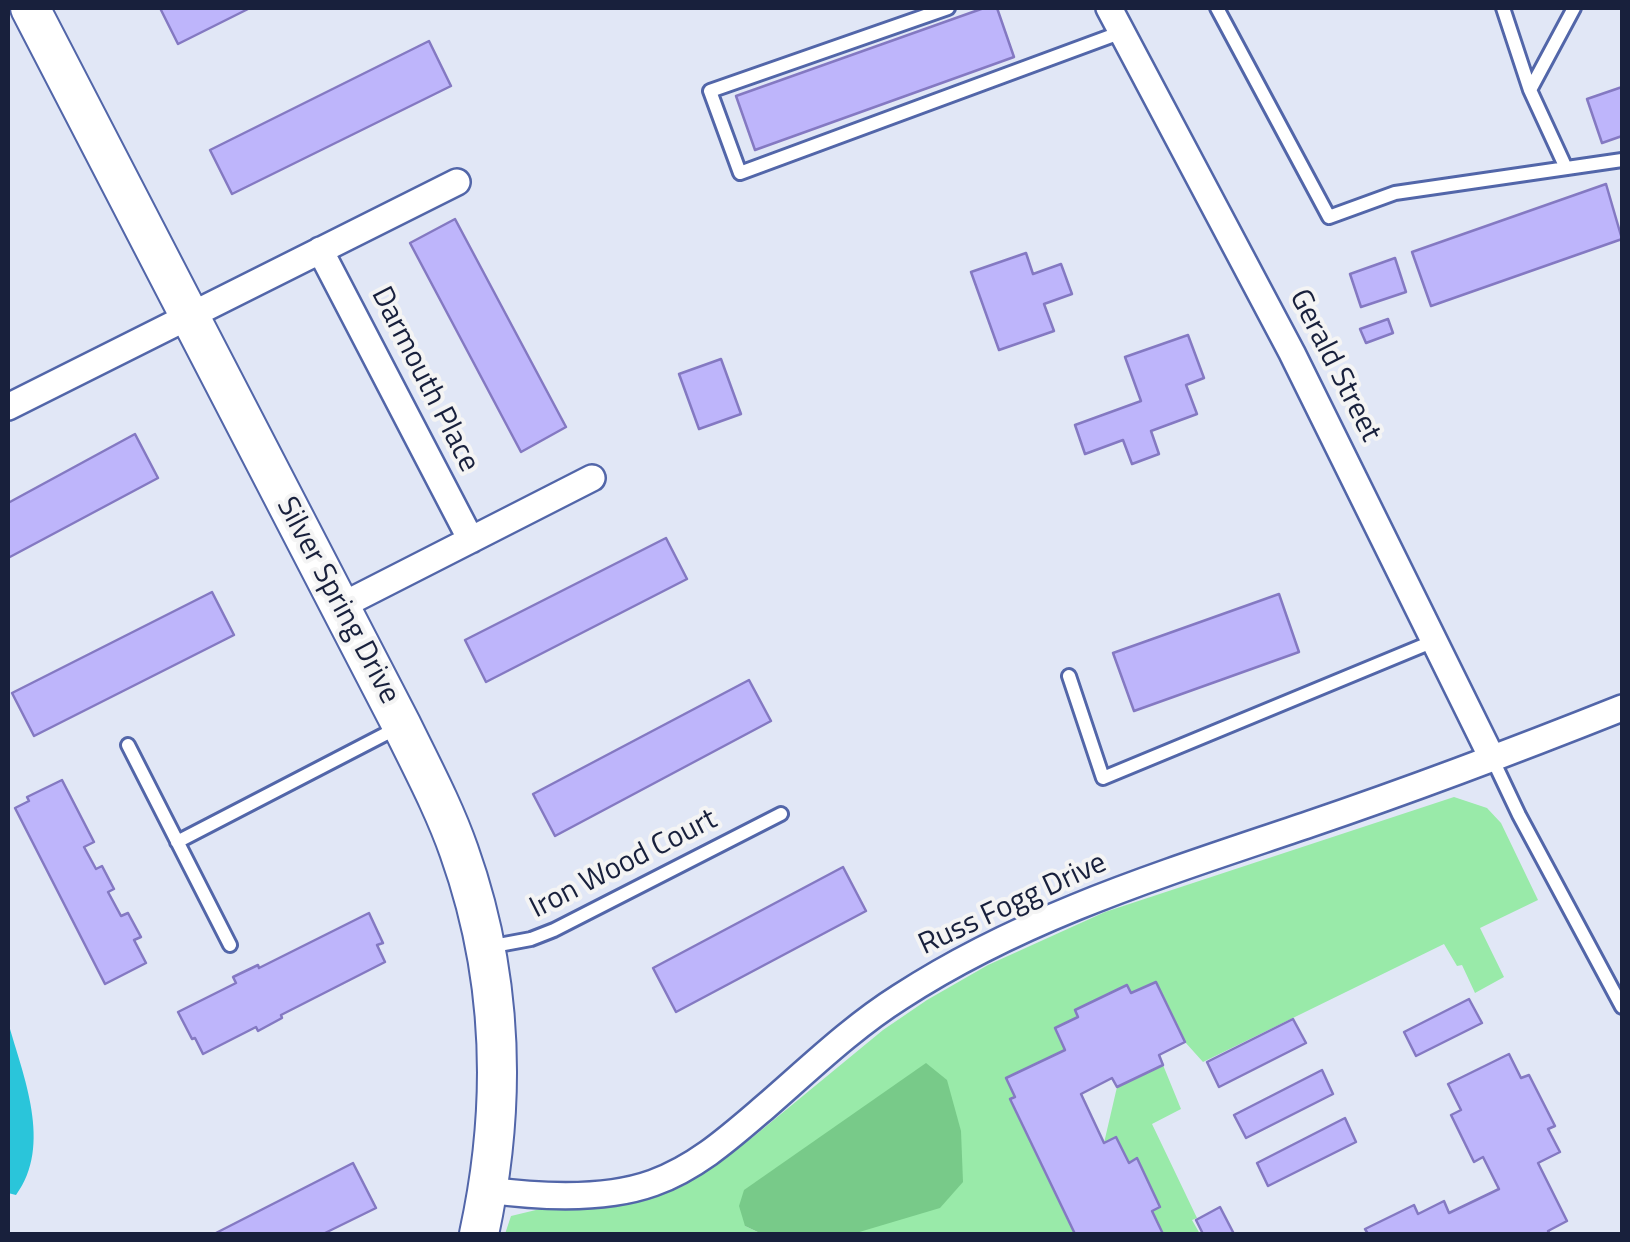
<!DOCTYPE html>
<style>
body{margin:0}
#map{position:relative;width:1630px;height:1242px;overflow:hidden;background:#e1e7f6;font-family:"Titillium Web",sans-serif}
canvas{display:block}
.frame{position:absolute;inset:0;border:10px solid #18203c;pointer-events:none}
</style>
<div id="map">
<canvas width="1630" height="1242"></canvas>
<div class="frame"></div>
</div>
<script>
const g = document.querySelector('canvas').getContext('2d');
g.lineJoin = 'round';
function fill(path, color) { g.fillStyle = color; g.fill(path, 'evenodd'); }
function trace(path, color, width, dash) { g.strokeStyle = color; g.lineWidth = width; g.lineCap = dash ? 'butt' : 'round'; g.setLineDash(dash || []); g.stroke(path); }
function drawText(font, color, halo, rows, align = 'center') {
  g.font = font + ' "Titillium Web",sans-serif'; g.lineWidth = 8; g.setLineDash([]); g.textBaseline = 'middle'; g.strokeStyle = halo; g.fillStyle = color; for (const [text, x, y, turn = 0] of rows) {
    g.save(); g.translate(x, y); g.rotate((+turn || 0) * Math.PI / 180); g.textAlign = isNaN(turn) ? turn : align; if (halo) g.strokeText(text, 0, 0); g.fillText(text, 0, 0); g.restore();
  }
}
const green = new Path2D(`
 M1454 797 1487 808 1501 823 1538 900 1480 928 1504 977 1475 993 1462 965 1457 966 1444 944 1203 1062 1185 1042 1156 982 1131 993 1076 1010 1078 1017 1055 1028 1065 1050 1006 1078 1015 1097 1010 1100 1075 1234H824L856 1233 745 1226 762 1234H505L511 1216 540 1209 610 1206 685 1185 753 1137 883 1030 927 1000 988 965 1105 912Z
 M1163 1065 1181 1109 1152 1124 1197 1218 1192 1220 1200 1234H1163L1152 1211 1160 1206 1138 1159 1129 1163 1116 1137 1104 1143 1117 1087Z`);
const forest = new Path2D(`
 M926 1063 947 1080 961 1131 963 1182 940 1208 856 1233 762 1234 745 1226 739 1206 744 1190Z`);
const water = new Path2D(`
 M8 1022C23 1076 53 1145 16 1195L8 1193Z`);
const building = new Path2D(`
 M160 8H250L178 44Z
 M984 8H997L1014 57 755 150 736 96Z
 M429 41 451 86 232 194 210 150Z
 M1622 87V136L1602 143 1587 99Z
 M1606 184 1622 239 1431 306 1412 252Z
 M455 219 566 427 521 452 410 243Z
 M1026 253 1033 274 1061 264 1072 294 1044 304 1054 331 999 350 971 272Z
 M1395 258 1406 292 1361 307 1350 274Z
 M1388 319 1393 333 1366 343 1360 329Z
 M1188 335 1204 378 1186 385 1197 414 1151 431 1159 454 1132 464 1123 440 1085 454 1075 425 1141 401 1125 357Z
 M721 359 741 414 699 429 679 374Z
 M135 434 158 478 8 558V503Z
 M666 538 687 579 486 682 465 640Z
 M212 592 234 635 34 736 12 693Z
 M1279 594 1299 652 1134 711 1113 653Z
 M749 680 771 721 555 836 533 794Z
 M62 780 94 842 84 847 96 869 102 866 114 889 108 892 121 916 128 913 141 937 134 940 146 963 105 984 15 808 29 801 27 797Z
 M843 867 866 911 676 1012 653 968Z
 M369 913 383 943 377 945 385 962 281 1015 282 1018 258 1031 256 1027 203 1054 195 1038 192 1039 178 1012 236 983 233 977 258 965 259 968Z
 M1156 982 1185 1042 1159 1055 1163 1065 1117 1087 1112 1078 1081 1094 1104 1143 1116 1137 1129 1163 1137 1158 1160 1207 1152 1211 1163 1234H1075L1010 1099 1015 1097 1006 1078 1065 1050 1055 1028 1078 1017 1075 1010 1127 985 1131 993Z
 M1469 999 1482 1023 1416 1056 1404 1032Z
 M1293 1019 1306 1043 1219 1087 1207 1062Z
 M1509 1054 1521 1078 1529 1075 1555 1126 1548 1129 1560 1152 1538 1163 1567 1221 1548 1231 1550 1234H1368L1365 1229 1414 1205 1418 1214 1444 1201 1449 1213 1499 1189 1483 1157 1474 1162 1451 1115 1461 1110 1448 1084Z
 M1322 1070 1333 1094 1246 1138 1234 1115Z
 M1345 1118 1356 1142 1268 1186 1257 1163Z
 M353 1163 376 1208 323 1234H214Z
 M1220 1207 1234 1234H1203L1196 1220Z`);
const lane = new Path2D(`
 M948 8 710 91 740 173 1122 32
 M1217 8 1329 217 1395 193 1622 160
 M1503 8 1530 90
 M1566 168 1530 90 1574 8
 M1069 676 1103 778 1434 641
 M128 745 230 945
 M1492 758 1519 815 1622 1007
 M177 842 397 728
 M488 947 531 939 554 930 781 814`);
const street = new Path2D(`
 M1109 8 1292 353 1492 758
 M320 250 471 540
 M8 407 457 182
 M339 607 592 478
 M488 1190C540 1197 603 1201 653 1183 697 1167 730 1137 765 1107 809 1069 851 1028 900 997 1026 915 1169 872 1310 824 1416 788 1519 749 1622 708`);
const secondary = new Path2D(`
 M30 8 402 726C422 767 444 808 459 851 504 977 507 1105 479 1234`);
const streetNames = [
 ["Gerald Street",1334,366,63],
 ["Darmouth Place",424,380,63],
 ["Silver Spring Drive",337,601,62],
 ["Iron Wood Court",624,865,-27],
 ["Russ Fogg Drive",1013,905,-25]
];
fill(green, '#99eaa9');
fill(forest, '#78ca89');
fill(water, '#2ac5da');
fill(building, '#beb5fb');
trace(building, '#8479c2', 2.5);
trace(lane, '#5266a9', 18);
trace(street, '#5266a9', 30);
trace(secondary, '#5266a9', 42);
trace(lane, '#fff', 12);
trace(street, '#fff', 25);
trace(secondary, '#fff', 38);
drawText('30px', '#18203c', '#f4f4f4', streetNames);
</script>
